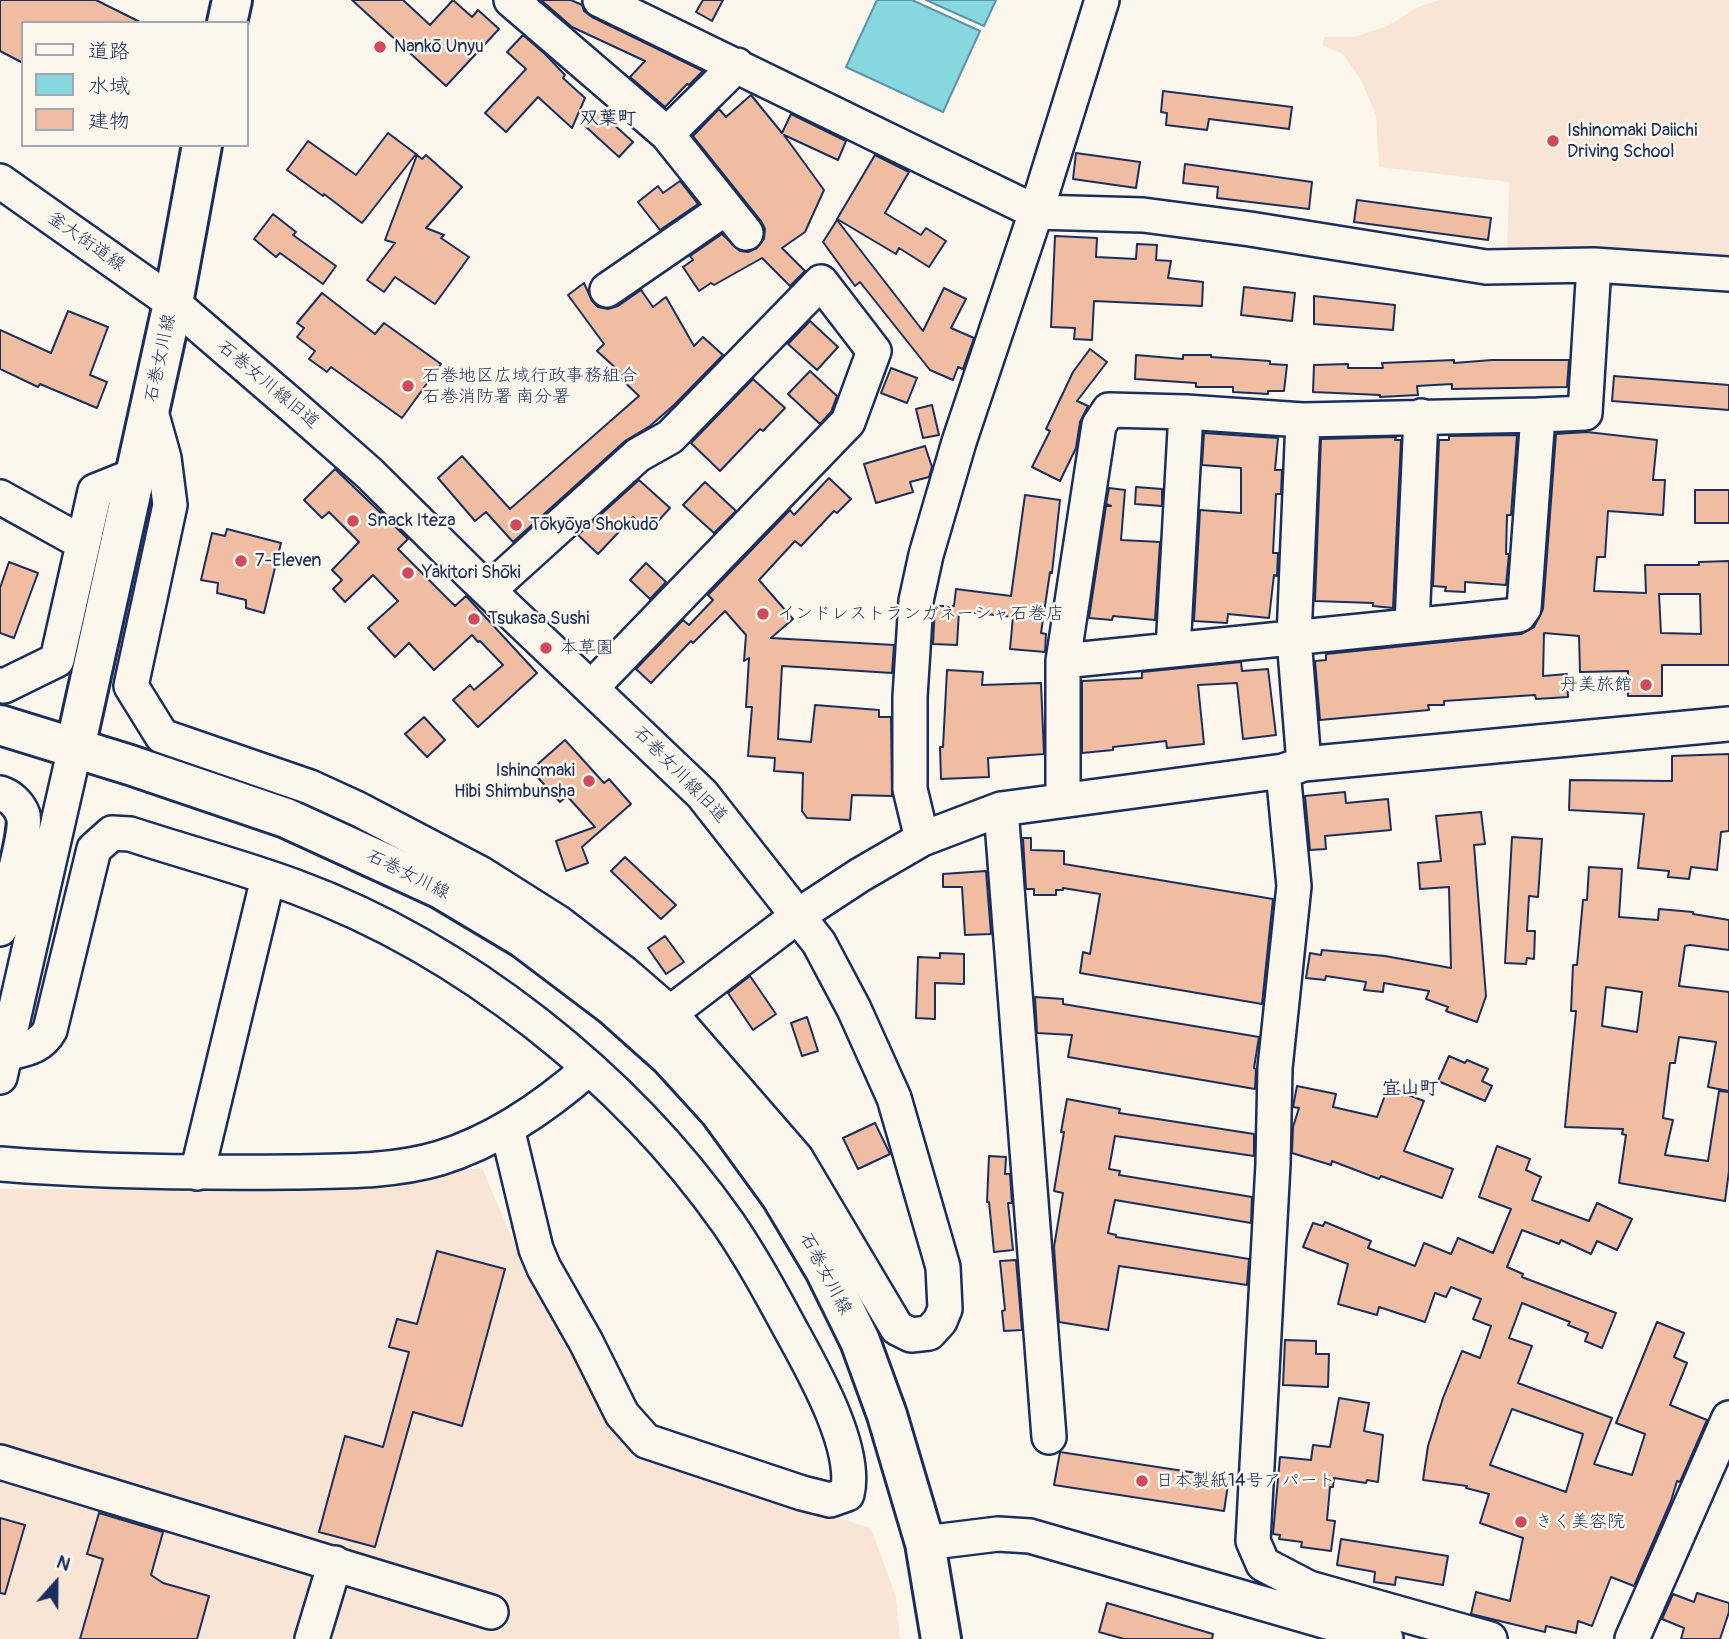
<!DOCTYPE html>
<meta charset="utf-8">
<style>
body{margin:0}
#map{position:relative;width:1729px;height:1639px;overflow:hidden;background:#fbf7ec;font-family:Pangolin,"Klee One",sans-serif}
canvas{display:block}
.legend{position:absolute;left:21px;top:21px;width:228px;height:126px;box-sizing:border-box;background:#fbf7ec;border:2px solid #a1a7b3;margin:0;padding:9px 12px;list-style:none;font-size:21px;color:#1b2f5e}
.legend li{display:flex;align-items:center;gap:14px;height:35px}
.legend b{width:35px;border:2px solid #a1a7b3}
.north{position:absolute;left:21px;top:1548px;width:70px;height:70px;-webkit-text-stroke:5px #fbf7ec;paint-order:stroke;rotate:21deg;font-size:19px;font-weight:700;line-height:28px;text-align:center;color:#1b2f5e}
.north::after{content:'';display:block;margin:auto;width:24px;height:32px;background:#1b2f5e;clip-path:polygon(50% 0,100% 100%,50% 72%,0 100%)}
</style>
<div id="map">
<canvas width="1729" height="1639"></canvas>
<ul class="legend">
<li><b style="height:9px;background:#fbf7ec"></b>道路</li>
<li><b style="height:19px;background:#86d7de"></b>水域</li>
<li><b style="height:19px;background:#f0bca2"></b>建物</li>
</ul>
<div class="north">N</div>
</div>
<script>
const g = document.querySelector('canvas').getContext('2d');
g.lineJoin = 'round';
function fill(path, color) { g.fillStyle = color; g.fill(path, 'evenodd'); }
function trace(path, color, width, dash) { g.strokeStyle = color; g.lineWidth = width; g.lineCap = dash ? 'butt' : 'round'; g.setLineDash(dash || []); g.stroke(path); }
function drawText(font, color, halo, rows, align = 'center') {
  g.font = font + ' Pangolin,"Klee One",sans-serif'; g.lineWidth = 5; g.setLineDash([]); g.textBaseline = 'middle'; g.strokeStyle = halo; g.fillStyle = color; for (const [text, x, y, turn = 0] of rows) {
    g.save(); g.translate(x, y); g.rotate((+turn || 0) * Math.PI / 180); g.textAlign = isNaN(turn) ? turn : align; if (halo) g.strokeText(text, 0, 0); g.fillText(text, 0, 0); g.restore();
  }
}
const built = new Path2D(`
 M1440 0H1729V264L1507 253 1509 182 1379 167 1376 115 1361 80 1343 54 1322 45 1325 37H1354L1387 26 1418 7Z
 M482 1168 532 1285 631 1452 871 1528 896 1597 900 1639H0V1189L242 1190 353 1182Z`);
const water = new Path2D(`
 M877 0H912L980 31 943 112 846 67Z
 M926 0H996L984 26Z`);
const building = new Path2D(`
 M0 0H96L142 23H23V63L0 51Z
 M352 0H403L430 25 453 0 472 17 478 10 499 29 446 86Z
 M541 0H571L582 5 584 11 592 17 703 71 689 85 687 84 665 107 630 77 645 61 572 27Z
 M703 0H723L712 21 696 12Z
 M523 35 545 54 565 75 563 78 585 98 572 128 538 97 506 132 485 113 526 69 507 52Z
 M1163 91 1292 107 1289 129 1209 119 1207 130 1166 125 1167 113 1161 112Z
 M751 95 782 133 791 114 846 141 838 160 784 135 824 190 805 232 782 248 805 271 790 286 762 258 714 285 711 283 699 291 683 267 693 260 690 256 722 234 740 251 748 252 757 248 764 239 765 229 761 221 693 136 719 109 726 117Z
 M599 111 633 142 619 157 585 126Z
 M388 133 416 154 362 223 324 194 323 196 287 170 308 141 356 175Z
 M1076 153 1140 162 1136 188 1073 179Z
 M417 155 422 159 426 155 462 187 426 228 444 235 441 238 469 257 435 304 395 277 384 292 367 280 395 243 385 240Z
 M875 155 909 172 885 213 921 235 926 228 946 241 929 267 899 248 896 254 837 219Z
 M1185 164 1312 182 1309 209 1217 198 1218 187 1183 183Z
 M680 181 698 204 660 230 638 202 658 186 663 193Z
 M1357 200 1491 218 1488 240 1354 222Z
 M273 214 296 232 293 235 336 266 323 284 280 253 276 257 254 239Z
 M837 220 923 331 944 288 966 299 951 328 974 338 963 369 958 367 953 380 930 370 860 282 855 286 823 242Z
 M1055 236 1097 238 1096 257 1136 259 1137 244 1157 245 1156 260 1171 261 1168 278 1203 282 1202 306 1094 301 1092 340 1074 339 1075 328 1051 327Z
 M584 283 592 301 598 307 608 309 618 306 641 290 653 307 666 297 694 346 703 337 723 355 674 405 650 426 625 441 513 542 486 512 475 521 438 478 462 456 510 509 639 396 616 374 619 371 597 351 604 344 568 295Z
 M1244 287 1295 293 1292 321 1241 315Z
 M322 293 375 334 384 323 441 364 402 418 331 367 327 372 309 359 315 351 297 337 304 328 297 323Z
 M1314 296 1395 305 1393 330 1314 324Z
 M68 311 108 327 90 375 107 382 97 408 40 384 38 387 0 369V330L51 353Z
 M810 321 838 347 817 370 788 344Z
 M1090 349 1107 362 1077 401 1088 406 1080 422 1076 448 1060 481 1032 467 1050 431 1046 429 1073 372Z
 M1136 355 1183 359V355H1211V357L1270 361V364L1287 365 1284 391H1268V394L1233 392V387H1196V383L1135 379Z
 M1454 360V363L1492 360H1569L1567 387 1452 389V384L1417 386 1418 395 1380 397V395L1313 392 1314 365 1348 364V368H1383L1382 363Z
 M891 368 917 378 907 403 881 393Z
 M810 371 837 396 831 412 820 424 788 394Z
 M1614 376 1729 385V410L1612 401Z
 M753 379 785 408 763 431 760 429 720 471 691 443Z
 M932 405 939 435 923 438 916 409Z
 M1587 432 1657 440 1653 480H1665L1663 515 1608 511 1605 557H1597L1594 591 1646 593 1645 565H1699V562L1729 561V665H1662V696H1628V671L1580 672 1579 636 1544 633 1543 676 1567 674 1568 697 1536 699 1535 695 1444 701V705H1428L1429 710 1320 720 1315 661 1326 660V654L1521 634 1534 627 1543 609 1556 434ZM1659 594H1700L1701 634 1661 633Z
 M1204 433 1278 438 1275 470H1282L1281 494H1276L1273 553H1278L1277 576 1274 575 1269 618 1228 614 1227 623 1194 621 1200 510 1241 513V468L1202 465Z
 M1517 435 1511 515H1507L1506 554H1509L1506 585 1465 582V592L1445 591 1446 587 1433 586 1439 440H1449V436Z
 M1396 437 1395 440H1401L1393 608 1373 606V603L1315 601 1321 439Z
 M925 446 932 467 929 477 910 482 913 492 876 503 864 464Z
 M335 469 408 539 398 549 455 606 466 596 537 673 478 727 453 700 470 685 474 690 503 665 480 641 478 642 472 635 434 670 409 643 395 657 368 628 398 601 373 575 345 602 333 589 342 580 332 570 359 542 329 512 322 518 304 500Z
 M829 478 851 499 837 513 834 511 801 546 795 541 759 580 793 619 771 638 894 645 892 673 782 666 778 739 811 742 815 705 879 710V717H891L892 796 852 795 850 820 807 818 802 811 803 773 774 771 775 758 748 756 752 707H746L749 658 744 661 746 635 725 611 693 643 691 641 651 683 636 669 683 620 689 625 713 600 708 595 790 510 794 515Z
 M639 480 670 508 649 531 633 517 598 554 578 535Z
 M705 482 736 511 714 533 683 505Z
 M1136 487 1162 489V506L1135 504Z
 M1109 488 1125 490 1121 540 1160 542 1155 620 1113 616 1112 620 1089 618 1106 506H1111L1106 504Z
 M1695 490H1729V523H1695Z
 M1025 495 1060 500 1052 573 1050 572 1041 633 1046 634 1045 652 1010 649 1013 617 959 611 957 645 933 644 935 606H954L956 589 1011 596Z
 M227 529 281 543 264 613 246 608V600L217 593 218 583 201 580 212 533 225 536Z
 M9 562 38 573 14 638 0 633V588Z
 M646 563 666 582 650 599 630 580Z
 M1241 662 1242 671 1268 669 1276 735 1243 739 1237 683 1198 685 1204 744 1167 748 1166 741 1113 747V750L1082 753V681L1142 678V672Z
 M947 670 983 672 982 685 1041 683 1044 754 988 758 989 777 941 779 940 747H943Z
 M424 717 445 740 427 757 405 734Z
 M565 740 604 783 609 779 631 804 582 847 588 863 566 871 556 841 595 827 567 796 560 802 531 770Z
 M1729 754V831L1721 832 1717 870 1691 867 1689 879 1668 877 1669 871 1638 868 1644 814 1569 810 1570 780 1672 781V756Z
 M1345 792 1346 803 1388 799 1391 830 1325 836 1326 849 1310 850 1305 796Z
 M1481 812 1485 844 1474 845 1486 996 1477 1022 1446 1011 1448 1007 1426 999 1429 991 1384 983 1383 992 1364 990 1366 982 1326 976 1325 980 1306 978 1310 953 1321 955 1322 950 1385 956 1451 968 1449 887 1420 889 1418 863 1441 861 1436 816Z
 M1512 837 1542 839 1538 897 1529 896 1527 931H1535L1534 959 1527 958 1526 964 1505 963Z
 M1023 838H1031V850L1064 851V864L1273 899 1262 1004 1080 973 1083 952 1090 954 1100 894 1063 888V890H1056V895H1034V889H1026Z
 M625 857 676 905 661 919 611 871Z
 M1589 867 1622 869 1619 917 1658 920 1659 909 1693 912V914L1729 920V950L1690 945 1685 946 1679 986 1729 992V1091L1708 1087 1716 1042 1679 1037 1675 1063H1670L1663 1118 1673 1120 1665 1155 1708 1161 1719 1091 1729 1092V1171L1725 1201 1619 1183 1626 1135 1622 1134 1623 1129 1565 1127 1576 1011H1571L1573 965H1577L1583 900H1587ZM1606 987 1642 992 1637 1032 1602 1026Z
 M986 871 991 934 965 935 962 887H943V874Z
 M665 936 684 962 666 974 648 948Z
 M940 953 964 954V984L935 983V1019L916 1018 918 957 940 958Z
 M750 976 776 1014 753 1030 728 993Z
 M1035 997 1063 999V1004L1259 1037 1254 1068 1256 1069 1255 1089 1068 1057 1072 1035 1037 1033Z
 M807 1017 818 1051 802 1056 791 1023Z
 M1449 1056 1465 1063 1467 1060 1488 1069 1482 1081 1492 1086 1485 1101 1438 1081Z
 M1297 1086 1336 1094 1333 1107 1377 1117 1388 1087 1424 1101 1404 1151 1453 1169 1442 1198 1381 1176 1379 1179 1332 1161 1331 1165 1292 1153 1293 1127 1299 1108 1293 1107Z
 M1067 1099 1120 1109 1119 1113 1254 1134V1156L1115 1136 1109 1169 1120 1171 1119 1175 1252 1197 1251 1223 1115 1200 1108 1233 1116 1235V1237L1249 1259 1247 1285 1119 1266 1108 1330 1059 1322 1054 1247 1063 1193 1054 1191 1064 1132H1061Z
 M875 1123 890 1154 858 1169 843 1138Z
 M1497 1146 1530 1159 1526 1170 1541 1177 1532 1200 1589 1221 1597 1203 1632 1219 1617 1250 1597 1241 1591 1254 1561 1240 1559 1244 1522 1230 1507 1267 1523 1274 1522 1277 1616 1313 1602 1348 1585 1341 1588 1333 1568 1325 1570 1322 1522 1303 1509 1338 1532 1346 1518 1383 1612 1418 1594 1464 1632 1475 1645 1434 1616 1423 1657 1322 1684 1333 1674 1357 1687 1363 1670 1405 1707 1420 1680 1482 1677 1481 1671 1501 1634 1586 1611 1577 1592 1626 1578 1621 1576 1633 1546 1626 1545 1632 1471 1614 1476 1592 1510 1601 1523 1538 1480 1523 1489 1494 1466 1488 1467 1486 1423 1480 1428 1446 1443 1398 1462 1351 1480 1358 1491 1326 1473 1319 1481 1299 1451 1287 1446 1297 1435 1293 1425 1322 1379 1307 1377 1315 1338 1304 1348 1264 1303 1247 1313 1223 1323 1226 1325 1222 1371 1241 1368 1248 1415 1266 1424 1243 1451 1254 1458 1238 1493 1253 1511 1209 1479 1197ZM1512 1409 1583 1434 1566 1492 1490 1465Z
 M989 1156 1006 1157 1005 1174H1010L1012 1203H1008L1013 1250 994 1252 989 1202H987Z
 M437 1251 505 1269 462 1426 413 1412 375 1547 319 1532 345 1436 383 1447 409 1352 389 1347 397 1319 417 1324Z
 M1016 1260 1022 1330 1004 1331 1002 1311 1005 1310 1000 1261Z
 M1285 1340 1316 1341V1354H1329L1328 1387 1283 1385Z
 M1339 1398 1369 1403 1364 1431 1383 1435 1378 1482 1367 1480 1366 1483 1334 1478 1333 1487H1330L1327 1520 1335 1521 1331 1551 1301 1547 1302 1542 1279 1539 1280 1535 1273 1534 1280 1457 1311 1460 1313 1445 1330 1447Z
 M1060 1452 1229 1478 1224 1511 1054 1485Z
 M99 1513 163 1532 151 1575 163 1583 209 1596 197 1639H80L103 1559 87 1554Z
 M0 1518 25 1525 5 1594 0 1593Z
 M1341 1539 1448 1556 1443 1585 1396 1577 1395 1585 1374 1582 1375 1572 1337 1565Z
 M1697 1593 1729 1603V1612L1720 1639H1681L1684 1628 1662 1619 1673 1594 1694 1602Z
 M1107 1603 1213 1634 1212 1639H1124L1099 1632Z`);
const minor = new Path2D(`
 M511 0 667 134 746 233
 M600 0 1036 212 1143 215 1250 229 1486 267 1594 265 1729 274
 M667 134 737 65
 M0 181 173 303 295 408 369 473 470 573 702 794 819 943 854 1009 894 1098 943 1267 945 1309 940 1321 929 1333 911 1335 897 1328 796 1158 670 1013 624 973 559 923 480 873 358 809 310 787 162 736 131 686 170 505 164 458 150 408
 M607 290 726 208
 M1538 415 1585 413 1594 265
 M1303 420 1294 638 1304 764
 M0 497 83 543
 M489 590 638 455 670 437 821 282 874 351 848 422 592 687
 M1412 625 1421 416
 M1173 650 1186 412
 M1063 661 1519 615 1524 608 1538 415 1303 420 1186 412 1109 410 1099 425 1063 661V799
 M0 685 4 686 57 660 95 491 135 475
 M1283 771 1294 886 1275 1068 1273 1164 1253 1541 1263 1564 1309 1588 1490 1639
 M0 793C10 796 19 804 23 815 28 829 5 910 0 929
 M1001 809 1049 1437
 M922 839 910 789V697L916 601 926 555 959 442 1036 212 1102 0
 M670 1013 799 915 860 875 922 839 1001 809 1283 771 1304 764 1729 724
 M5 1054C25 1049 40 1048 50 1030L94 849 112 833 130 834C185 852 242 867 296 887 464 949 625 1077 728 1223 752 1258 772 1295 792 1332 814 1372 858 1449 847 1494L830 1500 802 1493 646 1441 622 1414 586 1342 544 1268 536 1249 507 1128
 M0 1077 75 748
 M0 1164C97 1172 195 1173 292 1172 341 1171 393 1172 440 1158 495 1141 546 1106 589 1068
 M197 1173 268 878
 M0 1462 491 1612
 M925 1543 998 1534 1030 1536 1386 1639
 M312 1639 335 1563
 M1632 1639 1729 1418`);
const major = new Path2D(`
 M227 23 232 0
 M0 725 130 765 286 818 441 889 523 938 613 1006 669 1056 720 1112 781 1196 825 1270 860 1341 887 1415 925 1543 941 1639
 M75 748 173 303 202 145`);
const markers = [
 [380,47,7,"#d1495b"],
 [1553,141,7,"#d1495b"],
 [408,386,7,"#d1495b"],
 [353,521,7,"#d1495b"],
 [516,525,7,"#d1495b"],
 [241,561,7,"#d1495b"],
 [408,573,7,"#d1495b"],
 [763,614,7,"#d1495b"],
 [474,619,7,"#d1495b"],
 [546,648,7,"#d1495b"],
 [1646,685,7,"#d1495b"],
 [589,781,7,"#d1495b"],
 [1142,1481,7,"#d1495b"],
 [1521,1522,7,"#d1495b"]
];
const poiNames = [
 ["Nankō Unyu",394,47],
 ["Ishinomaki Daiichi",1567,131],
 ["Driving School",1567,152],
 ["石巻地区広域行政事務組合",422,376],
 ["石巻消防署 南分署",422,397],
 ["Snack Iteza",367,521],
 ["Tōkyōya Shokudō",530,525],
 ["7-Eleven",255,561],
 ["Yakitori Shōki",422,573],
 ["インドレストランガネーシャ石巻店",777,614],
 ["Tsukasa Sushi",488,619],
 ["本草園",560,648],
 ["丹美旅館",1632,685,"right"],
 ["Ishinomaki",575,771,"right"],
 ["Hibi Shimbunsha",575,792,"right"],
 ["日本製紙14号アパート",1156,1481],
 ["きく美容院",1535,1522]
];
const streetNames = [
 ["釜大街道線",86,242,35],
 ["石巻女川線",161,358,-78],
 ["石巻女川線旧道",268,385,40],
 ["石巻女川線旧道",680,775,46],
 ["石巻女川線",408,875,26],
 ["石巻女川線",825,1274,62]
];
const neighbourhoodNames = [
 ["双葉町",608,119],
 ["宜山町",1410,1089]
];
fill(built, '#f8e5d6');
fill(water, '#86d7de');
trace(water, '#5b94ab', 2);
fill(building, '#f0bca2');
trace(building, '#1b2f5e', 2);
trace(minor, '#1b2f5e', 38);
trace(major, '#1b2f5e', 44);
trace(minor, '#fbf7ec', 33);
trace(major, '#fbf7ec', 38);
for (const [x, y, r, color] of markers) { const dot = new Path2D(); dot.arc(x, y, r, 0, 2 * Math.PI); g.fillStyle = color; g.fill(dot); trace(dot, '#fbf7ec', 2.5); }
drawText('18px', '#1b2f5e', '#fbf7ec', poiNames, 'left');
drawText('18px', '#1b2f5e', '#fbf7ec', streetNames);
drawText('bold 19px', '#1b2f5e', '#fbf7ec', neighbourhoodNames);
</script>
